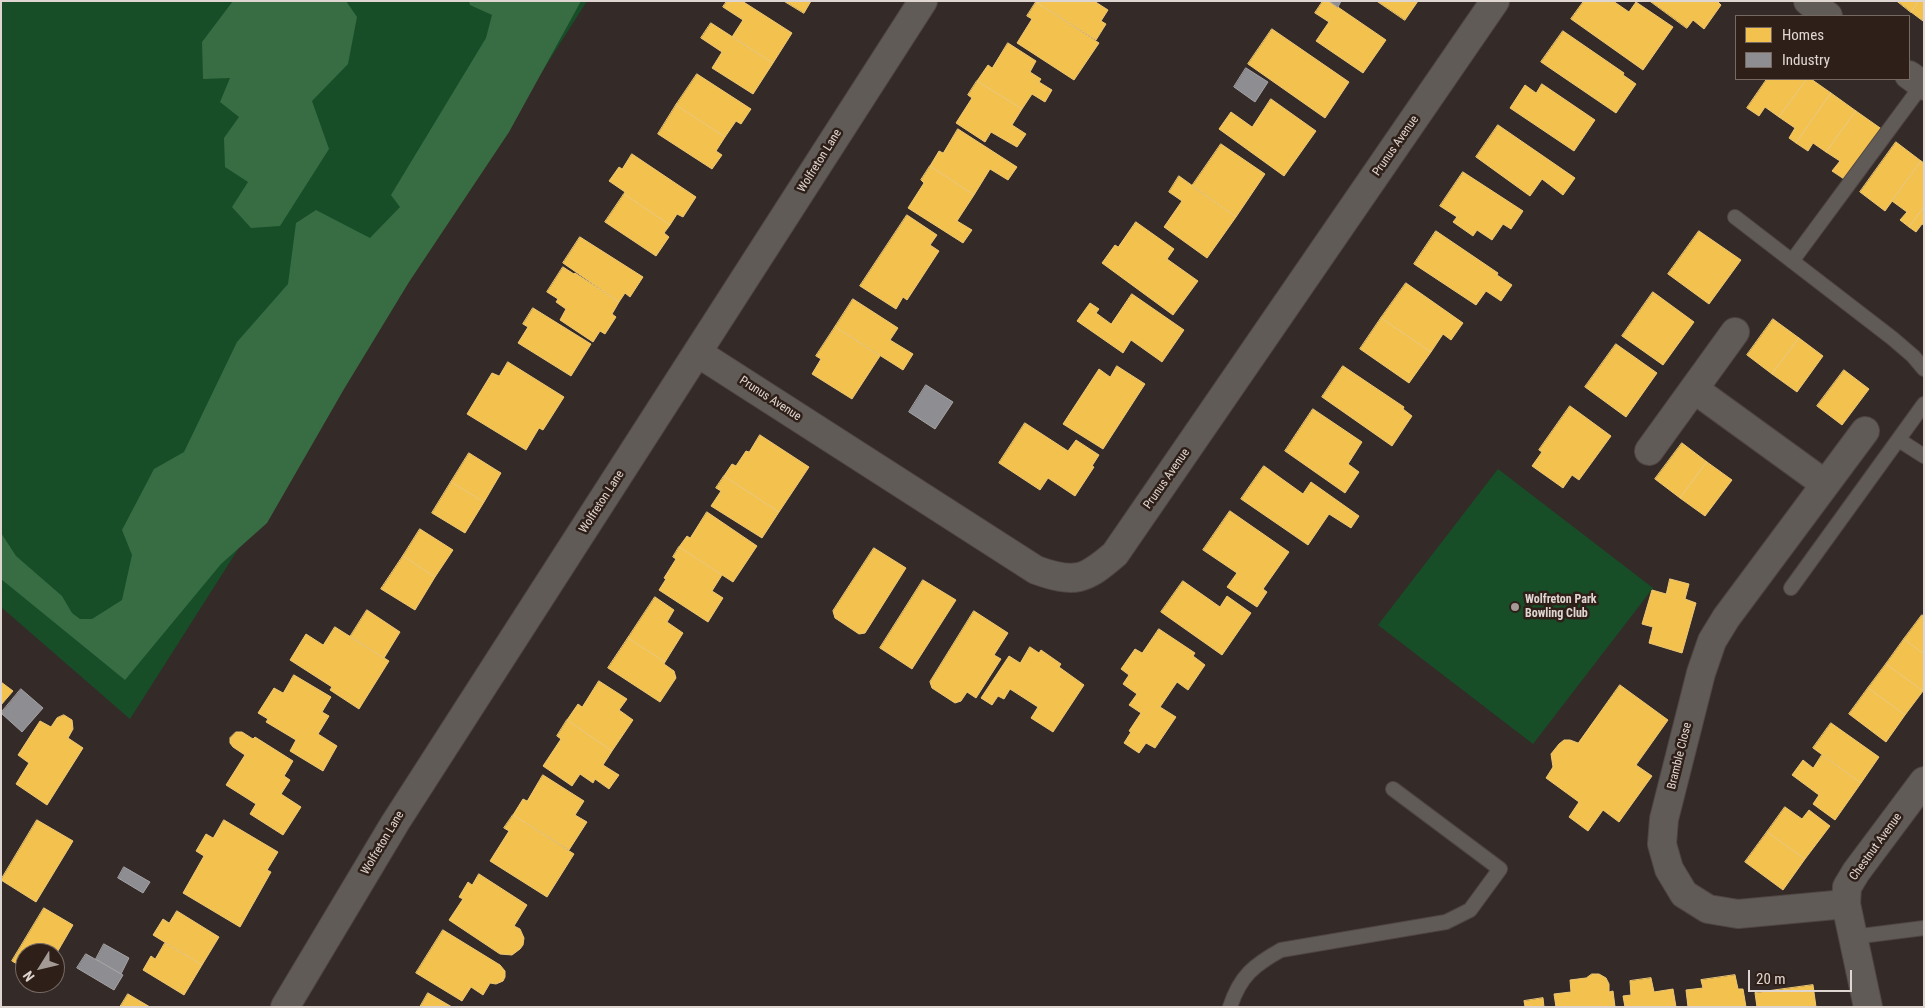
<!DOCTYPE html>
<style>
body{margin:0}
#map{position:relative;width:1925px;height:1008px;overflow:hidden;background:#342b28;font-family:"Roboto Condensed",sans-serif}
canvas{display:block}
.frame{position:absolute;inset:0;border:2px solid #e0d6d1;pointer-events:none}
.legend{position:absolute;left:1735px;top:15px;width:175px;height:65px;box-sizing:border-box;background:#2f1f19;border:1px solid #766863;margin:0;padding:6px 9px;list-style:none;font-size:15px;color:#e0d6d1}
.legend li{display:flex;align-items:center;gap:10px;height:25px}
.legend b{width:25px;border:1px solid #766863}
.north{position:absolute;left:15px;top:943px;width:50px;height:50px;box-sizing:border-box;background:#2f1f19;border:1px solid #766863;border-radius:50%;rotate:234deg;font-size:14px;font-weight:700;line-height:20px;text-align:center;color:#e0d6d1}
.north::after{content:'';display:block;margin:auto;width:18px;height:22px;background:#a49a96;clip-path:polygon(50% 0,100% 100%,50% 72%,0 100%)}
.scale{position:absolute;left:1748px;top:970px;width:104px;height:22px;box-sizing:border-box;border:2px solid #e0d6d1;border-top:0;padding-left:6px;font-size:15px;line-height:18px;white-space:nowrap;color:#e0d6d1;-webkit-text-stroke:4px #2f1f19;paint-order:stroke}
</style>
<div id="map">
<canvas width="1925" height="1008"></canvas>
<div class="frame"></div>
<ul class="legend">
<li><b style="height:14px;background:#f2c14e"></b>Homes</li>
<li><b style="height:14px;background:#8d8d92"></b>Industry</li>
</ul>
<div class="north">N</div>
<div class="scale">20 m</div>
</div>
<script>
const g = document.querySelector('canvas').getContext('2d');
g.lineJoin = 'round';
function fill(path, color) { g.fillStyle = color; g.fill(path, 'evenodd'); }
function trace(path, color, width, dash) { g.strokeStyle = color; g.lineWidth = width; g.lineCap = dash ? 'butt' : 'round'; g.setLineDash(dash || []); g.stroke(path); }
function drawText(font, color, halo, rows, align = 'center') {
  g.font = font + ' "Roboto Condensed",sans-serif'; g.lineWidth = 5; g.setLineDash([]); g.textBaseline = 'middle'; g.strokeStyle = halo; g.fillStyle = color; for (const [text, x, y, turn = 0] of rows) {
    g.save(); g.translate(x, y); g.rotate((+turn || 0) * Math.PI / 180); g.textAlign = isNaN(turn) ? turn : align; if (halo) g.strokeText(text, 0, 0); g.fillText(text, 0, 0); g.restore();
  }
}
const green = new Path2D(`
 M1 1H587L130 719 1 607Z
 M1498 469 1653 588 1533 744 1378 625Z`);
const forest = new Path2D(`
 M233 1H346L357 17 348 64 312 101 329 149 280 226 251 228 232 207 248 182 225 167 224 138 239 117 220 102 230 78 203 79 202 42Z
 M469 1H581L509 132 409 282 344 389 267 523 221 564 125 680 1 579V533L16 556 62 596 72 613 80 619H92L122 600 132 555 122 530 154 469 184 452 237 342 288 284 296 223 316 210 370 238 400 207 391 195 486 38 492 15 470 5Z`);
const homes = new Path2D(`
 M727 1H742L792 33 773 63 732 37 743 20 723 7Z
 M784 1H811L804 13Z
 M1094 1 1108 10 1101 21 1106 24 1096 40 1036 2Z
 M1323 1H1329L1386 40 1363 73 1316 41 1329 22 1315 13Z
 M1377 1H1418L1405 20Z
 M1584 1H1613L1629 12 1636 2 1673 27 1643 70 1571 19Z
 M1650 1H1717L1721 5 1704 29 1693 20 1687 28Z
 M1897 1H1919L1911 12Z
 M1919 1H1924L1923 21 1911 12Z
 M1036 2 1099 43 1074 80 1017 43 1032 19 1027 16Z
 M711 23 773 63 753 94 712 68 722 52 701 38Z
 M1272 29 1349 82 1325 118 1248 64Z
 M1563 31 1624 73 1623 75 1636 84 1616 113 1541 62Z
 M1008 43 1036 61 1030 72 1041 79 1039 82 1052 90 1045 102 1032 94 1022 109 977 81 988 65 992 68Z
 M697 74 751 109 741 124 736 121 725 137 676 105Z
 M1767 79H1807L1779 117 1765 107 1759 116 1747 108Z
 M1807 79H1811L1831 93 1796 143 1789 138 1795 128 1779 117Z
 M977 81 1022 109 1012 125 1026 134 1017 147 991 132 985 142 956 123 972 98 968 95Z
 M1542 84 1595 120 1574 151 1510 108 1525 85 1536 93Z
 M1831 93 1856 111 1826 152 1813 143 1808 151 1796 143Z
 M1271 99 1316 131 1284 176 1219 129 1231 112 1252 127Z
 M676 105 725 137 716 151 722 155 712 169 658 134Z
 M1856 111 1883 130 1847 181 1832 171 1840 161 1826 152Z
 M1498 125 1575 178 1563 195 1542 179 1530 196 1476 157Z
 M958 129 1017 167 1008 180 990 169 974 195 930 166 939 151 943 153Z
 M1896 142 1921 161 1885 211 1860 192Z
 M1221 144 1265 174 1236 217 1192 186Z
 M632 154 696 197 683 217 677 214 670 225 624 194 625 192 609 181 619 167 622 169Z
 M1921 161 1924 163V207L1909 227 1900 220 1907 212 1892 201Z
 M930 166 974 195 957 221 972 230 963 243 908 208 924 183 921 180Z
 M1463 172 1523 211 1511 229 1503 224 1492 240 1477 230 1473 236 1453 222 1457 217 1440 206Z
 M1179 176 1236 217 1207 258 1164 227 1182 201 1169 192Z
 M624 194 670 225 664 233 669 237 656 256 605 222Z
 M1924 207V225L1922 224 1916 232 1909 227Z
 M907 215 937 235 930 245 939 251 907 300 903 297 896 309 860 286Z
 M1136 222 1174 249 1167 259 1198 281 1173 315 1102 263 1115 245 1118 247Z
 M1436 231 1498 273 1497 275 1512 285 1501 301 1486 291 1476 305 1414 264Z
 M1699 231 1741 260 1709 304 1668 274Z
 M580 237 643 277 630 297 625 293 619 302 563 263Z
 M563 267 574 274 575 273 619 302 612 314 616 317 605 334 600 331 593 342 560 320 566 309 556 302 558 299 547 292Z
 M1406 283 1463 323 1451 340 1443 334 1431 352 1381 318Z
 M1653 292 1694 322 1663 365 1622 336Z
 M1132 294 1184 330 1162 362 1131 340 1123 353 1077 321 1090 303 1099 309 1096 313 1111 324Z
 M853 299 898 328 890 340 913 354 903 370 835 327Z
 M533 308 591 344 571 376 518 343 528 327 523 324Z
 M1381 318 1431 352 1409 383 1360 349Z
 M1773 319 1799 338 1772 374 1747 355Z
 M835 327 880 356 852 399 812 374 821 359 816 356Z
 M1799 338 1823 356 1797 392 1772 374Z
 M1616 344 1657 373 1626 417 1585 387Z
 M508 362 564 397 543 430 539 428 526 450 467 414 492 373 499 376Z
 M1117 366 1145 384 1103 449 1063 424 1099 369 1110 377Z
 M1343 366 1404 407 1403 409 1412 416 1392 446 1322 397Z
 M1844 370 1869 389 1842 425 1817 406Z
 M1570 406 1611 436 1579 480 1572 475 1563 488 1532 466 1542 452 1539 450Z
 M1313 409 1362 442 1348 464 1359 472 1345 493 1285 451Z
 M1025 423 1068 451 1076 440 1099 455 1092 466 1094 467 1075 496 1048 478 1040 490 999 463Z
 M760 435 809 467 779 512 724 476 732 464 736 466 746 451 749 452Z
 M1682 443 1707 462 1680 498 1655 479Z
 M469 453 501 473 484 502 451 482Z
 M1707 462 1732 480 1705 516 1680 498Z
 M1264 466 1303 494 1311 482 1359 516 1351 528 1329 514 1308 545 1241 499Z
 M724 476 779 512 762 538 711 506 721 491 716 488Z
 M451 482 484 502 465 533 432 513Z
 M1230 511 1289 552 1263 589 1267 592 1257 607 1227 587 1237 573 1203 550Z
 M707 512 757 546 733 582 679 547 687 536 690 538Z
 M420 529 453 550 435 577 403 556Z
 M679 547 722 575 712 591 723 598 708 622 659 590 666 579 664 578 676 559 673 557Z
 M874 548 906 568 865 633 859 634 835 618 833 611Z
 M403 556 435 577 415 610 381 589Z
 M1670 579 1689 584 1685 599 1696 603 1682 653 1649 643 1653 627 1642 624 1652 590 1666 594Z
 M923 580 956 600 912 669 880 648Z
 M1183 581 1220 607 1227 596 1251 613 1222 655 1161 612Z
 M655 597 674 610 667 622 683 633 665 662 628 638Z
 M367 610 400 632 384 658 350 637Z
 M974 611 1008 633 994 655 1001 659 976 698 967 692 961 701 955 703 932 688 930 682Z
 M1922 615 1924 616V654L1904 639Z
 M335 627 389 661 359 709 330 690 332 687 290 660 306 634 323 645Z
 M1159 629 1195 653 1193 656 1205 665 1188 690 1177 682 1160 707 1176 717 1155 748 1146 743 1139 753 1124 743 1131 732 1129 731 1141 713 1129 705 1137 694 1123 684 1129 675 1121 669 1135 649 1142 653Z
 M628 638 665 662 664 664 674 671 676 678 660 702 608 668Z
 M1904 639 1924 654 1923 691 1886 664Z
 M1030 647 1039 653 1041 650 1061 664 1059 667 1084 685 1053 732 1031 718 1038 707 1010 689 1004 699 998 696 992 705 981 698 1009 656 1020 663Z
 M1886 664 1923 691 1905 715 1868 688Z
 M294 675 331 697 322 712 329 716 318 734 337 746 323 771 290 751 296 740 266 722 268 719 258 713 274 688 283 693Z
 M599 681 627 699 619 710 633 720 612 751 567 720 578 704 582 707Z
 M1 682 13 691 1 705Z
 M1620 685 1668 720 1636 765 1652 776 1619 822 1603 810 1588 831 1569 817 1579 802 1546 778 1553 767 1551 754 1559 744 1564 740H1570L1578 743Z
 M1868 688 1905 715 1886 742 1849 714Z
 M64 715 72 720 73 729 68 738 83 748 47 805 16 784 29 763 18 755 40 721 51 727 57 718Z
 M567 720 612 751 603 765 619 775 609 789 595 779 593 783 580 774 572 786 543 766 561 739 557 736Z
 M1831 723 1879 757 1861 783 1813 748Z
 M236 732H242L253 739 255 737 293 761 284 776 290 780 281 794 301 807 283 835 250 814 256 804 226 785 245 755 233 747 230 743V738Z
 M1822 755 1861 783 1835 820 1813 804 1819 795 1792 775 1803 760 1813 768Z
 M543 775 584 801 575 815 587 822 569 850 513 815 523 799 527 801Z
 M1785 807 1802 819 1809 810 1830 826 1805 859 1767 832Z
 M513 815 574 854 547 897 490 861 509 831 504 828Z
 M37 820 73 841 36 902 1 880Z
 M224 820 278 852 267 870 271 872 240 927 183 893 204 856 196 851 206 834 213 838Z
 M1767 832 1805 859 1783 890 1745 862Z
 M479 874 527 905 514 926 520 929 524 938 523 945 520 949 512 955 500 954 449 920 463 899 459 897 468 882 472 885Z
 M44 908 73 925 55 956V953H25V969L12 961Z
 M177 911 219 937 202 965 153 935 163 919 169 923Z
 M443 930 500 965 505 971V977L503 981 496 984 490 983 483 995 471 987 462 1001 416 973Z
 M165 943 202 965 184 995 143 970 151 956 155 959Z
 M1592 974H1599L1606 978 1609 984V992L1613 991 1615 1007H1556L1554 994 1571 992 1570 980 1586 978Z
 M1735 975 1738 989H1743L1746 1007H1688L1686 990 1703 988 1701 980Z
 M1651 978 1654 992 1673 989 1676 1007H1625L1623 996 1631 995 1630 981Z
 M1813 985 1816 1007H1757L1755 993Z
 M428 993 452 1007H420Z
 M128 994 150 1007H120Z
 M1543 998 1544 1007H1522L1525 1006 1524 1001Z`);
const industry = new Path2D(`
 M1329 1H1341L1338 7Z
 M1246 68 1268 82 1255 102 1234 87Z
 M926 385 953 402 935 429 909 412Z
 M21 689 43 708 22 732 1 713Z
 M124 867 150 882 143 893 118 878Z
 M104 944 129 958 121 974 96 959Z
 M86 954 123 975 114 990 77 968Z`);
const lane = new Path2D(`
 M1735 217 1892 338 1913 356 1924 369
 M1792 261 1922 85
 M1899 440 1924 456
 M1791 588 1924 404
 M1853 937 1924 928
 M1230 1007C1240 976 1254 965 1281 950L1446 922 1470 910 1500 869 1393 789`);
const street = new Path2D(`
 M1808 1 1828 16
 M1909 75 1924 86
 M698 353 1036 570C1075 584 1085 580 1115 554L1495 1
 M1694 389 1825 484
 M1649 451 1735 332
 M1846 904 1738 914 1708 909 1684 894 1669 869 1662 844 1664 819 1701 673 1712 641 1726 618 1865 431
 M285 1007 395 823 923 1
 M1868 1007 1846 904 1847 887 1856 872 1924 781`);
const markers = [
 [1515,607,5,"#a49a96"]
];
const streetNames = [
 ["Prunus Avenue",1396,146,-55],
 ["Wolfreton Lane",820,161,-58],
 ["Prunus Avenue",770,399,33],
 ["Prunus Avenue",1167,479,-55],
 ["Wolfreton Lane",602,502,-57],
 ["Bramble Close",1680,756,-76],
 ["Wolfreton Lane",383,843,-59],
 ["Chestnut Avenue",1876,847,-54]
];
const poiNames = [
 ["Wolfreton Park",1525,600],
 ["Bowling Club",1525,614]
];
fill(green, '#174e27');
fill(forest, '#386d44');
fill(homes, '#f2c14e');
trace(homes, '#edc775', 1);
fill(industry, '#8d8d92');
trace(industry, '#a6a3a5', 1);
trace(lane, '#4f4644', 16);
trace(street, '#4f4644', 30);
trace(lane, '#615b58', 14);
trace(street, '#615b58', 28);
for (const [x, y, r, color] of markers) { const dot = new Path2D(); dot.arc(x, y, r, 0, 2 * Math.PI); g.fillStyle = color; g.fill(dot); trace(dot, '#2f1f19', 2); }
drawText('12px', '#e0d6d1', '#2f1f19', streetNames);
drawText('bold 12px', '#e0d6d1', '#2f1f19', poiNames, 'left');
</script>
